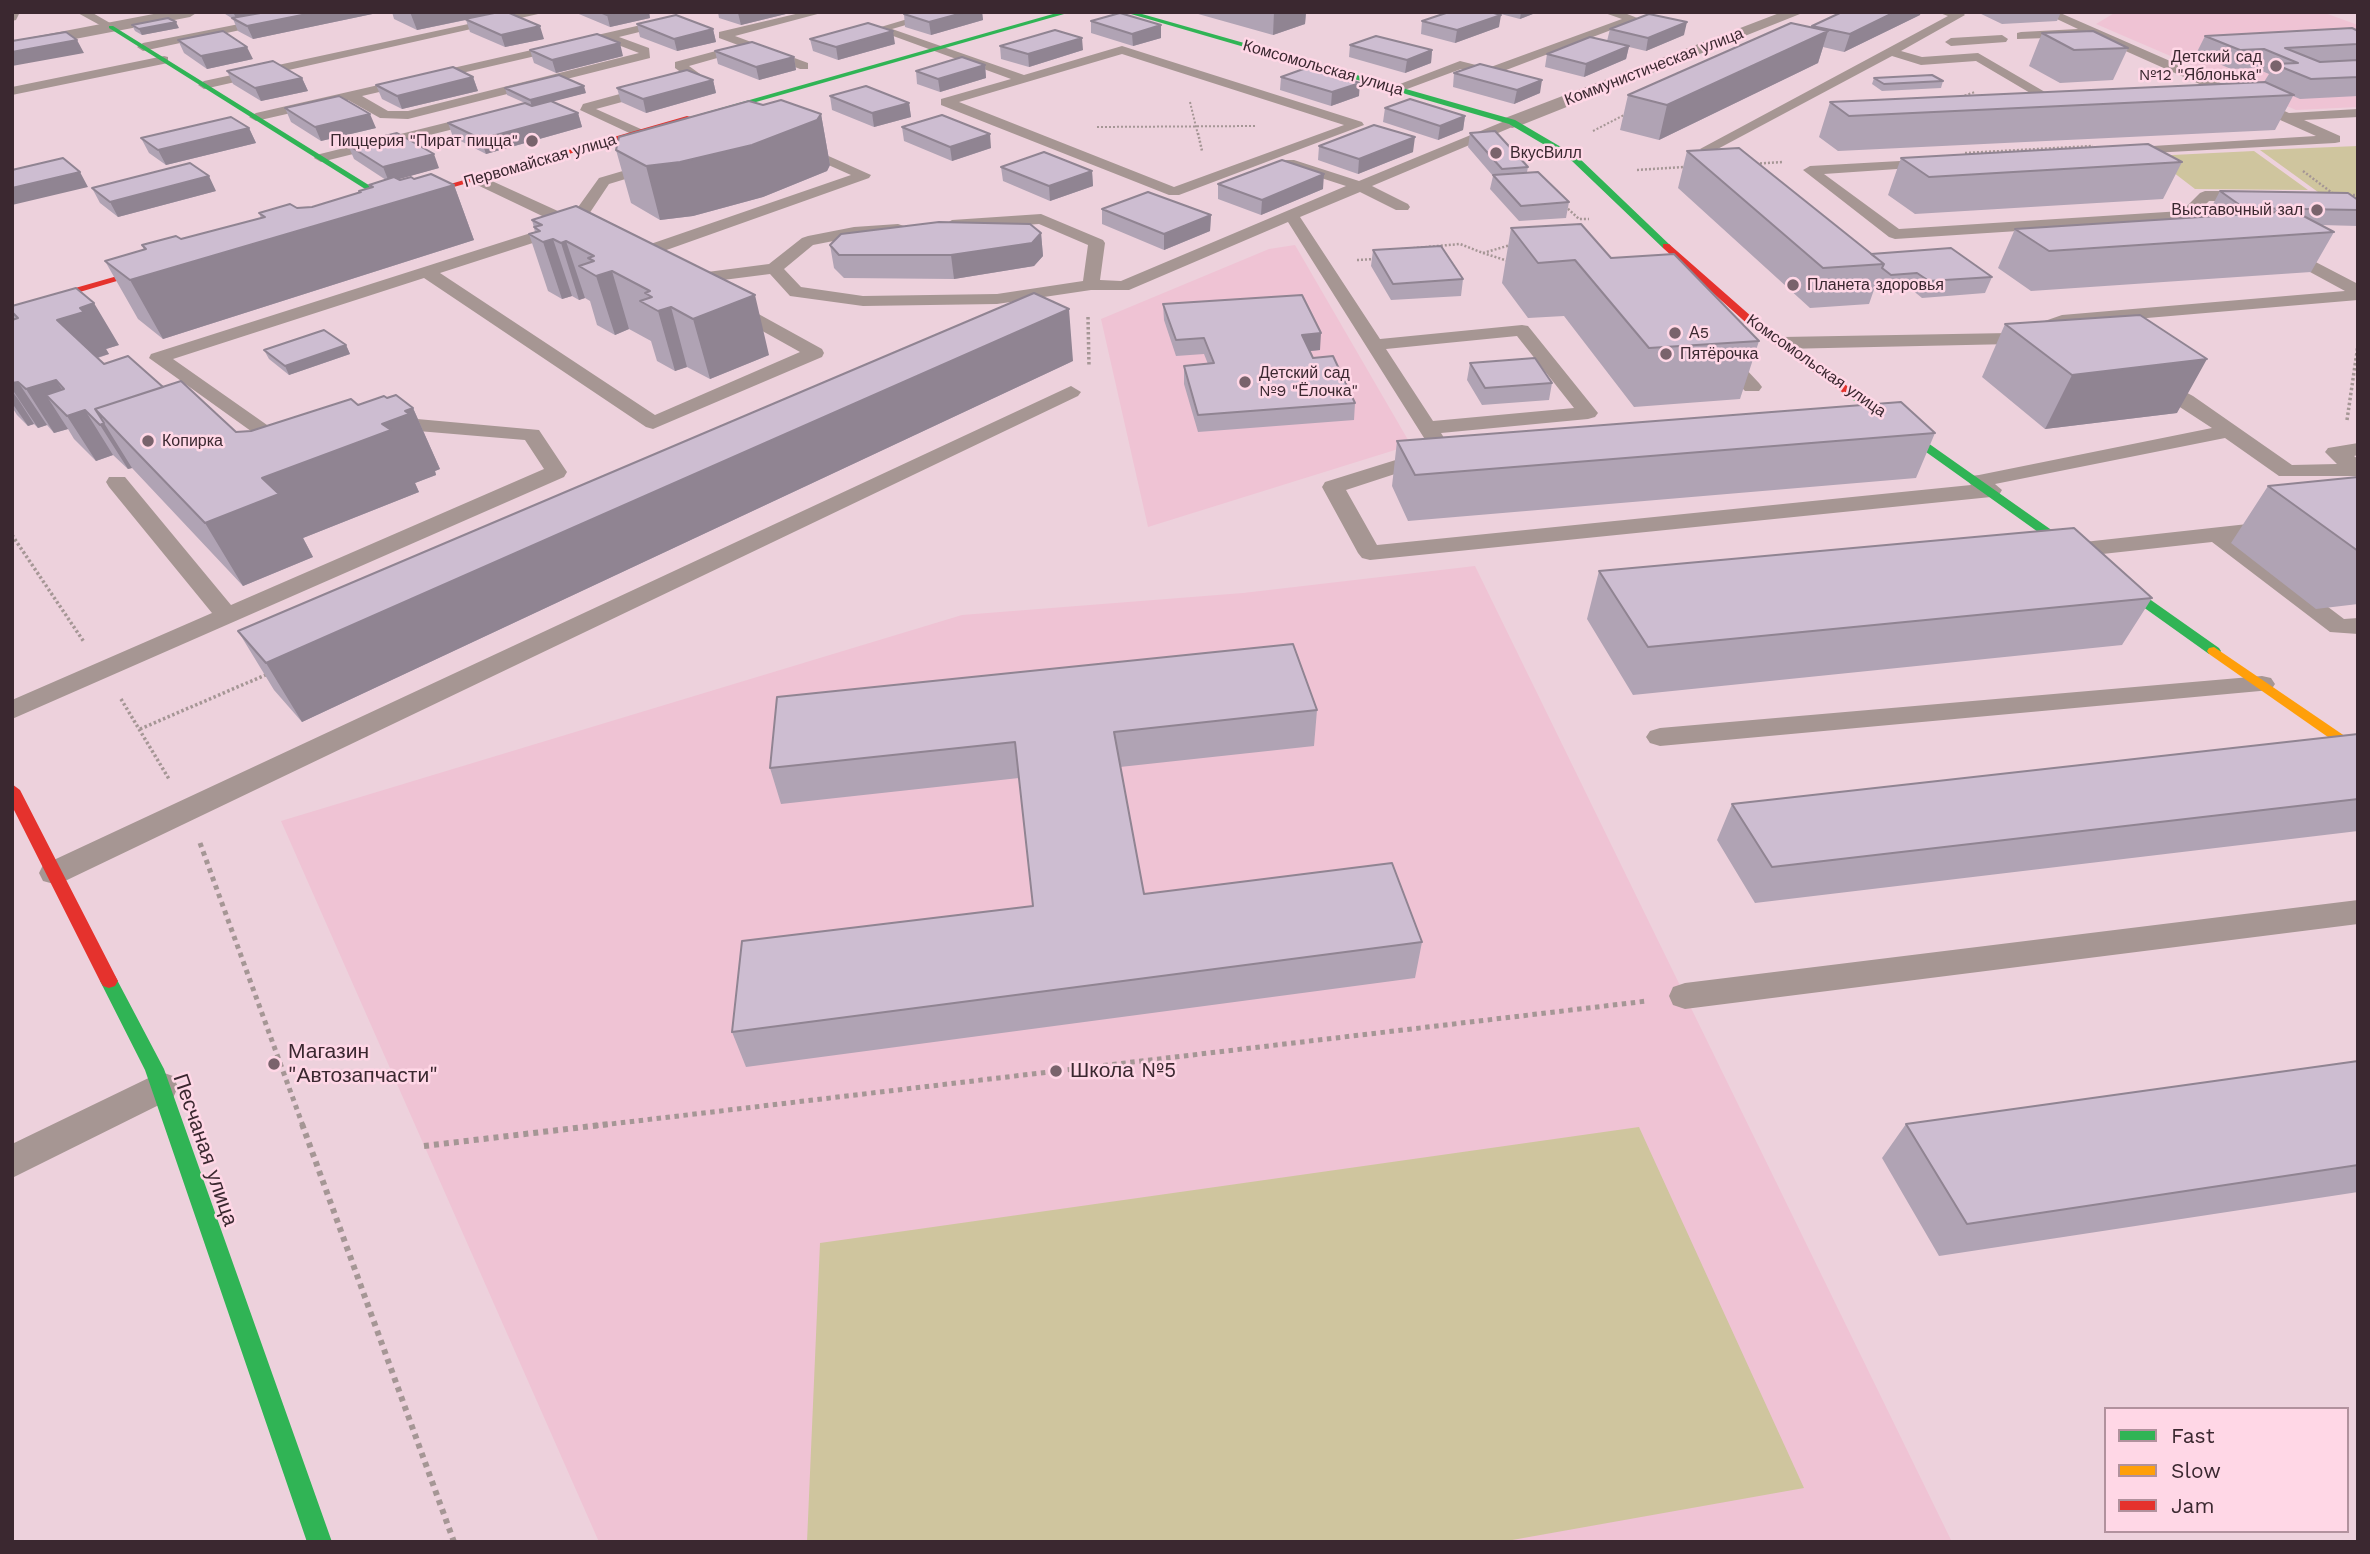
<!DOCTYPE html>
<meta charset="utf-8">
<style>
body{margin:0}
#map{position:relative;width:2370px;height:1554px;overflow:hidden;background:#edd1dc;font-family:"Work Sans",sans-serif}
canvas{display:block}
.frame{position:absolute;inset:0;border:14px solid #3b2830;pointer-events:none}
.legend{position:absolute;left:2104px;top:1407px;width:245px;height:126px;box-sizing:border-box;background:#ffd7e6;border:2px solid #b1919d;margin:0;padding:9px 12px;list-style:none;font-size:21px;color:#3b2830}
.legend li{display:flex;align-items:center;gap:14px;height:35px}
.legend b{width:35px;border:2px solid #b1919d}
</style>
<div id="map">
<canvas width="2370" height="1554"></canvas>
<div class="frame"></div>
<ul class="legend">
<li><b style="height:9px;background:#30b455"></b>Fast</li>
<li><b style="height:9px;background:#ff9f0a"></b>Slow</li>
<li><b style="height:9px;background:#e5322d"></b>Jam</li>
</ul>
</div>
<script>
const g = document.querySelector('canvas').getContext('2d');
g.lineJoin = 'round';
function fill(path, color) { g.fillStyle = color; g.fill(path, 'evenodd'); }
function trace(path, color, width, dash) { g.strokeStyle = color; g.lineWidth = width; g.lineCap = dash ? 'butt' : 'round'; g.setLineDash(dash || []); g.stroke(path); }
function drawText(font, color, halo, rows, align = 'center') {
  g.font = font + ' "Work Sans",sans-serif'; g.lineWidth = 5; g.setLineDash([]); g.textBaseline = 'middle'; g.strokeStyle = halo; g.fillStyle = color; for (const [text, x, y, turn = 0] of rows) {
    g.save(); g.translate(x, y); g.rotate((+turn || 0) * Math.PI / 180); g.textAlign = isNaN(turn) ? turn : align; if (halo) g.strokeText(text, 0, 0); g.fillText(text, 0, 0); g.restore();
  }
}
const built = new Path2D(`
 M2116 12H2322L2358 25V107L2296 110 2096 24Z
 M1295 245 1411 445 1148 527 1101 319 1269 249Z
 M1475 566 1952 1542H599L281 821 962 615 1243 593Z`);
const green = new Path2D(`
 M2358 146V221L2260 150Z
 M2254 151 2308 190 2195 189 2152 156Z
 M1639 1127 1804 1488 1501 1542H807L820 1243Z`);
const pathFar4 = new Path2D(`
 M1957 98 1975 92
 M1190 102 1198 135
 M1097 127 1256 126
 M1593 131 1626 114`);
const pathFar3 = new Path2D(`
 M1198 133 1202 151
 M1965 153 2093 146
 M1752 164 1782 162
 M1637 170 1684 167
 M2303 171 2335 195
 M2345 195H2358
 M1565 206 1579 219H1589
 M1393 250 1460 244 1483 253 1514 244
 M1483 253 1508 261
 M1357 260 1376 259`);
const pathFar2 = new Path2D(`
 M1088 317 1089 366
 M2347 420 2358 345
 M12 535 84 642
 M121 699 169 779
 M140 729 270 673`);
const pathFar1 = new Path2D(`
 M200 843 303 1126
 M594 1126 1647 1001`);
const path = new Path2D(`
 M302 1124 454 1542
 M424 1146 609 1124`);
const lane = new Path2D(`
 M12 12H20L16 20 12 21Z
 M76 12H91L117 27 107 29Z
 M300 12H324L143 51 137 47 143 43Z
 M524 12H547L204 89 198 85 204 81Z
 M804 12H825L735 36 808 63V69H800L749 49 689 66 700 74 696 82 596 109 643 130V136L638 137 580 110 583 104 686 76 675 68V62L738 45 719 38V32Z
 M931 12H951L892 29 1024 75 1122 46 1362 122 1364 125 1179 195H1169L941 105V99L1011 79 874 29ZM1122 54 1344 125 1174 187 959 102Z
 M1602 12H1622L1640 19 1493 75 1461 69 1399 92H1389L1387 89 1460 61 1488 68 1622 19Z
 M1937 12H1962L1965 15 1901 51 1922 57 1978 53 2045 92 2073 91 2080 95 2073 99 2042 100 1976 61 1921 65 1892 56 1712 152 1707 153 1700 149 1948 16Z
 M2042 12H2058L2289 113 2358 109V117L2304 120 2340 136V142L2335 143 2115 155 2113 152 2115 149 2120 148 2316 136 2083 32 2078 37 2017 39V33L2021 32 2078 29Z
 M676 17 680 18V22L619 37 649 48 650 58 408 119 380 118 348 100 256 121 249 117 256 113ZM605 40 639 53 408 111H388L362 96Z
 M2002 35 2008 39 2006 42 1951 46 1945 42 1951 38Z
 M164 56 168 57V63L12 95V87Z
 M473 116 480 120 478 123 321 162 314 158 316 155Z
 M1512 118 1519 122 1517 125 1372 186 1408 204 1410 207 1408 210H1396L1360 192 1300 217 1380 339 1522 325 1528 326 1598 413 1595 417 1588 419 1441 433 1453 452 1450 456 1346 490 1377 545 1971 485 1968 481 1971 476 1979 475 2212 428 2146 385 2143 381 2146 377 2153 375 2193 396 2292 465 2337 464 2325 452 2328 448 2358 443V455L2354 456 2358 459V476H2279L2225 438 1995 484 2002 490 1999 495 1991 497 1370 560 1362 558 1358 553 1322 487 1325 482 1431 449 1288 222 1129 290H1091L997 304 863 306 790 296 770 274 684 285 675 280 684 275 769 264 802 238 808 236 854 227 898 224 904 226 906 229 904 232 854 237 813 245 784 269 801 287 863 296 997 294 1083 281 1088 245 1039 224 952 230 944 225 952 220 1041 214 1103 240 1105 243 1100 280 1121 281 1346 186 1284 166 1282 163 1284 160H1294L1359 181ZM1517 336 1574 408 1433 421 1386 349Z
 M795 141 871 175 869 178 644 258H632L616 247 624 242 639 248 851 175 790 148 788 145Z
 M1936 159 1943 163 1941 166 1824 174 1899 229 2182 211 2200 193 2205 191H2257L2265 196 2257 201H2209L2193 218 2187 220 1895 239 1889 237 1803 170 1810 166Z
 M660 160 667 164 665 167 609 184 583 223 592 229 590 232 584 234 573 230 440 273 655 415 800 352 723 309 720 305 723 301H735L822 349 824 353 822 357 653 429 646 427 424 278 173 359 297 446 300 450 297 454H283L149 358 151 354 559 224 471 182 469 179 471 176H481L571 217 599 178Z
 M2281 244 2358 284V300L2065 325 2012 344 1782 349 1773 343 1782 337 2010 333 2062 315 2345 291 2275 253 2273 249Z
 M1720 347 1727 349 1759 383 1762 387 1759 391H1745L1713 357 1711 353 1713 349Z
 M1071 386 1081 392 1078 396 65 881 54 884 43 881 39 873 43 865Z
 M406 418 539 430 567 472 564 477 12 719V700L212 613 109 487 106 482 109 477H125L231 605 544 469 525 440 406 430 384 435 377 433 374 429 377 425Z
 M2275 521 2283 523 2286 528 2283 533 2238 539 2344 619 2358 618V634L2330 632 2212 542 2075 557 2067 555 2063 550 2067 545 2075 543Z
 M2262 676 2271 678 2275 684 2271 690 1660 746 1650 743 1646 737 1650 731 1660 728Z
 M2358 900V924L1685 1009 1673 1005 1669 996 1673 987 1685 983Z
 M161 1072 173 1076 178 1087 173 1098 12 1178V1144Z`);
const street = new Path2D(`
 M164 12H198L190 17 12 51V41Z
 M1782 12H1805L1519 126 1512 128 1503 122 1505 118Z`);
const fast = new Path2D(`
 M1060 12H1071L693 120 686 118Z
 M1124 12H1135L1515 120 1578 157 1671 246 1663 248 1572 161 1509 124Z
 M109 26H113L396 202 389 204 109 28Z
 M1849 393H1857L2219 648 2221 651 2219 654H2209L1849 397Z
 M109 974 115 976 164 1069 332 1542H307L145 1070 100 981 103 976Z`);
const slow = new Path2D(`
 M2214 647 2358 745V758L2209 654 2207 651 2209 648Z`);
const jam = new Path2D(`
 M687 116 694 118 405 201 398 199Z
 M1663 244H1669L1760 324 1857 393V397H1849L1752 328 1663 248Z
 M163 263 171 265 12 312V306Z
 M12 784 20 790 118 981 115 986 109 988 103 986 100 981 12 806Z`);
const wall = new Path2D(`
 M222 12H382L253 39 238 31 233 19Z
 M392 12H507L544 39 505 47 470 32 466 20 417 30 394 19Z
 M574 12H649L650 18 610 27Z
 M718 12H794L741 25 719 18Z
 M912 12H982L983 20 931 35 905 27 904 14Z
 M1191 12H1306L1305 24 1273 35Z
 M1493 12H1538L1520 19Z
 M1977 12H2061L2057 21 2002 24Z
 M1920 15 1844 52 1823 47 1818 63 1659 140 1620 130 1628 95 1812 27V26Z
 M1091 21 1161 38 1133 46 1091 33Z
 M1422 21 1499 27 1455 43 1421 34Z
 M637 24 713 29 716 42 677 51 640 37Z
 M132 25 179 28 142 35 135 31Z
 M1610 29 1684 35 1646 51 1629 47 1626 59 1584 77 1545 67 1547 54 1607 41Z
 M2358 31V96L2300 99 2293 96 2275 130 1838 151 1819 137 1830 102 2264 82 2269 74 2255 68 2231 69 2196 54 2205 36Z
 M2042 33 2128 48 2113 80 2060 83 2029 66Z
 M810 39 895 44 838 60 813 51Z
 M178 40 253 59 207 69 184 53Z
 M1350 45 1432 50 1431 63 1405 73 1349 57Z
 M1000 46 1083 50 1029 67 1001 59Z
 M530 50 623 56 556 73 534 63Z
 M715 51 794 57 796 70 759 80 718 64Z
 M985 65 986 78 940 92 917 84 916 71Z
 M227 71 302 78 308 91 261 101 233 84Z
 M1454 73 1540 93 1514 104 1453 87Z
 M473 77 478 91 402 109 382 99 376 85Z
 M1281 77 1359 96 1331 106 1280 90Z
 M1874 78 1943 81 1941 88 1882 91 1872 84Z
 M713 80 716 93 646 113 621 102 617 88Z
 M505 88 586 93 552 101 578 113 582 127 486 154 453 137 448 123 525 103 507 95Z
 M830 96 909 103 911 117 874 127 832 110Z
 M763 105 821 114 830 165 827 171 763 197 693 216 660 220 631 203 616 150Z
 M285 108 376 128 321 141 291 122Z
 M1385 108 1465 116 1463 130 1438 140 1383 122Z
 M902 127 991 148 952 161 904 141Z
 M249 128 256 143 166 165 149 153 141 138Z
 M1470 133 1528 167 1527 172 1569 202 1566 218 1519 221 1490 189 1493 176 1468 147Z
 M348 145 439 168 398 179 400 180 414 179 454 185 474 240 163 339 138 319 105 261 144 250 142 245 181 239 261 218 259 213 312 207 360 193 359 191 370 188 369 185 386 180 354 159Z
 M1319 146 1413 152 1358 174 1318 160Z
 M1687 151 1871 254 1992 277 1985 293 1922 298 1911 289 1885 291 1876 284 1869 304 1810 308 1678 188Z
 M1901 158 2182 162 2163 199 1915 214 1888 195Z
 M1001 167 1092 171 1093 186 1050 201 1003 181Z
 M1218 184 1323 189 1261 215 1218 199Z
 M92 188 216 191 118 217 100 203Z
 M2220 191 2358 200V226L2321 225 2334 232 2311 272 2031 291 1998 268 2015 229 2225 215 2212 206Z
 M1102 209 1211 215 1210 231 1164 250 1102 224Z
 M532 220 769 355 710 379 687 367 675 371 657 361 651 341 629 329 615 335 597 325 590 301 585 298 579 300 572 296 562 299 548 291 529 234 535 232Z
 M1511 228 1611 258 1759 341 1740 399 1634 407 1564 316 1528 318 1502 283Z
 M1041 233 1043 256 1034 266 954 279 844 278 834 268 830 245Z
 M1373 250 1463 279 1461 296 1391 300 1371 266Z
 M1163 304 1320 350 1309 351 1313 358 1355 403 1354 420 1198 432 1184 384V366L1208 364 1204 354 1176 356 1164 320Z
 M12 306 119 345 106 349 109 354 98 358 104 364 163 387 236 432 251 431 387 398 413 408 440 469 435 471 436 475 415 483 419 492 303 538 313 557 243 586 132 468 128 469 113 455 96 461 74 439 68 429 54 433 47 425 38 428 34 424 28 426 17 415 12 407V320L15 319 12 315Z
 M2005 324 2177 413 2045 429 1982 377Z
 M346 345 350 354 289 375 269 359 264 350Z
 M1073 361 302 722 274 690 238 631Z
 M1470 363 1552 383 1549 400 1482 405 1467 380Z
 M1935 433 1916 478 1408 521 1392 486 1397 441Z
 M2358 477V604L2316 609 2231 543 2268 486Z
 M1599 571 2152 598 2122 645 1633 695 1587 619Z
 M1317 710 1314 746 1120 767 1144 894 1422 942 1415 978 746 1067 732 1032 1033 906 1019 778 781 804 770 768Z
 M2358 734V831L1755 903 1717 840 1732 804Z
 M2358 1061V1192L1939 1256 1882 1158 1906 1124Z`);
const shadedWall = new Path2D(`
 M233 12H285L238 22Z
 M317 12H382L253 39 247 26Z
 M410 12H503L417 30Z
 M618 12H649L650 18 610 27 607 15Z
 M742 12H794L741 25 738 13Z
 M966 12H982L983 20 931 35 929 22Z
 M1274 12H1306L1305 24 1273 35Z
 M1521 12H1538L1520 19Z
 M1895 12H1921L1920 15 1844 52 1850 34Z
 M1501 15 1499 27 1455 43 1457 30Z
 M176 22 179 28 142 35 139 29Z
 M1687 22 1684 35 1646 51 1648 38Z
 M1161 25V38L1133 46 1132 34Z
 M540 26 544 39 505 47 501 35Z
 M713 29 716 42 677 51 674 39Z
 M893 31 895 44 838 60 836 47Z
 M1828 31 1818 63 1659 140 1667 105Z
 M1082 38 1083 50 1029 67 1028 54Z
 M77 40 84 53 12 66V52Z
 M620 43 623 56 556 73 552 60Z
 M1629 46 1626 59 1584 77 1586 64Z
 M247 47 253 59 207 69 201 56Z
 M1432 50 1431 63 1405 73 1407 60Z
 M794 57 796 70 759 80 756 67Z
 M985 65 986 78 940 92 938 79Z
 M473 77 478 91 402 109 397 96Z
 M302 78 308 91 261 101 255 88Z
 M713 80 716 93 646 113 643 99Z
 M1542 80 1540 93 1514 104 1517 90Z
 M1360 83 1359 96 1331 106 1332 92Z
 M584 86 586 93 532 107 530 100Z
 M909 103 911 117 874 127 872 113Z
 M578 113 582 127 486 154 481 139Z
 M370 114 376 128 321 141 315 127Z
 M821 114 830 165 827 171 763 197 693 216 660 220 646 166Z
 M1465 116 1463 130 1438 140 1440 126Z
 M249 128 256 143 166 165 158 150Z
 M990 134 991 148 952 161 950 147Z
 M1415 137 1413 152 1358 174 1359 159Z
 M434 154 439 168 389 182 383 167Z
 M1092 171 1093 186 1050 201 1049 186Z
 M80 172 88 187 12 205V188Z
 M1324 174 1323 189 1261 215 1262 200Z
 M209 176 216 191 118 217 110 202Z
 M454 185 474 240 163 339 130 280Z
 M1211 215 1210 231 1164 250V234Z
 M1041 233 1043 256 1034 266 954 279 951 255Z
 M553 239 572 296 562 299 543 242Z
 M566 241 585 298 579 300 561 243Z
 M612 271 629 329 615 335 596 276Z
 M755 295 769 355 710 379 693 319Z
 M94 303 119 345 106 349 109 354 83 362 57 320 80 308Z
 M671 307 687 367 675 371 658 311Z
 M1069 309 1073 361 302 722 266 663Z
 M1321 333 1320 350 1301 352 1302 335Z
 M346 345 350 354 289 375 285 366Z
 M2207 359 2177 413 2045 429 2072 375Z
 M12 373 47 425 38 428 12 389Z
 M56 380 77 413 85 410 113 455 96 461 67 416 46 395 68 429 54 433 26 389Z
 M12 391 18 399 34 424 28 426 12 403Z
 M413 408 440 469 435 471 436 475 415 483 419 492 303 538 313 557 243 586 205 523 262 478Z
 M104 423 132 468 128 469 100 425Z`);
const building = new Path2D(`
 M266 12H317L247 26 232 18Z
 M499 12H507L540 26 501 35 465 19Z
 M600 12H618L607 15Z
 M912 12H966L929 22 904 14Z
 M1449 12H1490L1501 15 1457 30 1422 21Z
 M1842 12H1895L1850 34 1812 26Z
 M1120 13 1161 25 1132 34 1091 21Z
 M1649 14 1687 22 1648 38 1610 29Z
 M676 15 713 29 674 39 637 24Z
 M168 18 176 22 139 29 132 25Z
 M868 23 893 31 836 47 810 39Z
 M1791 23 1828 31 1667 105 1628 95Z
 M2352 28 2358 31V44L2285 48 2320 62 2358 60V77L2311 79 2274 64 2298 63 2264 49 2240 50 2205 36Z
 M1055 30 1082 38 1028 54 1000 46Z
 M223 31 247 47 201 56 178 40Z
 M2093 31 2128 48 2074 50 2042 33Z
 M66 32 77 40 12 52V41Z
 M597 34 620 43 552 60 530 50Z
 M1376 36 1432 50 1407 60 1350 45Z
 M1590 37 1629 46 1586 64 1547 54Z
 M752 42 794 57 756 67 715 51Z
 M962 57 985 65 938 79 916 71Z
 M273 61 302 78 255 88 227 71Z
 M1480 64 1542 80 1517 90 1454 73Z
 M453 67 473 77 397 96 376 85Z
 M1309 67 1360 83 1332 92 1281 77Z
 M687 70 713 80 643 99 617 88Z
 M559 75 584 86 530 100 505 88Z
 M1932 75 1943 81 1884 84 1874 78Z
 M2265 82 2294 95 1849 116 1830 102Z
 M866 86 909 103 872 113 830 96Z
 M339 96 370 114 315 127 285 108Z
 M1410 99 1465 116 1440 126 1385 108Z
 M781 100 821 114 817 120 752 145 680 162 646 166 616 150 619 137 749 101 763 105Z
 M551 101 578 113 481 139 448 123 525 103 532 106Z
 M942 115 990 134 950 147 902 127Z
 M231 117 249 128 158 150 141 138Z
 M1374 125 1415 137 1359 159 1319 146Z
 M1495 131 1528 167 1502 169 1470 133Z
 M397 133 434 154 383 167 348 145Z
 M2148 144 2182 162 1929 177 1901 158Z
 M1739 148 1884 264 1823 268 1687 151Z
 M1044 152 1092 171 1049 186 1001 167Z
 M63 158 80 172 12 188V170Z
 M1282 160 1324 174 1262 200 1218 184Z
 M190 163 209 176 110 202 92 188Z
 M1538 172 1569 202 1521 206 1493 175Z
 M431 174 454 185 130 280 105 261 146 249 142 245 176 236 181 239 265 217 259 213 290 204 297 208 312 207 361 192 359 191 373 187 369 185 394 177 400 180 411 177 414 179Z
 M2220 191 2348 193 2358 200V210L2244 208Z
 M1148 192 1211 215 1164 234 1102 209Z
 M576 206 755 295 693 319 671 307 658 311 640 301 652 297 645 293 650 291 612 271 596 276 579 266 594 261 588 258 594 256 566 241 561 243 553 239 543 242 529 234 540 231 534 227 542 225 532 220Z
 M2294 211 2334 232 2049 251 2015 229Z
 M939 222 1030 224 1041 233 1032 243 951 255H839L830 245 841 234Z
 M1581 224 1611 258 1674 254 1759 341 1649 348 1575 260 1538 263 1511 228Z
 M1441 246 1463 279 1393 284 1373 250Z
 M1951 248 1992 277 1929 281 1917 273 1891 275 1882 268 1884 264 1871 254Z
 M76 288 94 303 80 308 84 312 57 320 104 364 128 356 163 387 95 409 104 423 100 425 85 410 67 416 46 395 64 389 56 380 26 389 18 382 12 383V320L18 318 12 312V306Z
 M1034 293 1069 309 266 663 238 631Z
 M1302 295 1321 333 1302 335 1313 358 1333 356 1355 403 1198 415 1184 366 1214 363 1204 338 1176 340 1163 304Z
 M2140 315 2207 359 2072 375 2005 324Z
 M324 330 346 345 285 366 264 350Z
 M1535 358 1552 383 1485 388 1470 363Z
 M181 381 236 432 251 431 351 399 358 405 384 396 387 398 396 395 413 408 405 411 409 414 382 424 391 430 262 478 279 494 205 523 95 409Z
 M1901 402 1935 433 1415 475 1397 441Z
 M2358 477V551L2268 486Z
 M2074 528 2152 598 1648 647 1599 571Z
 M1293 644 1317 710 1114 732 1144 894 1392 863 1422 942 732 1032 742 941 1033 906 1015 742 770 768 777 697Z
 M2358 734V799L1772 867 1732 804Z
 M2358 1061V1165L1967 1224 1906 1124Z`);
const markers = [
 [2276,66,7,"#79636c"],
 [532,141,7,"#79636c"],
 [1496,153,7,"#79636c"],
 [2317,210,7,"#79636c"],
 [1793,285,7,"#79636c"],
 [1675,333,7,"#79636c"],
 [1666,354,7,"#79636c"],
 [1245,382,7,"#79636c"],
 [148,441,7,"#79636c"],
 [274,1064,7,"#79636c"],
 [1056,1071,7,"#79636c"]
];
const farPoinames = [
 ["Детский сад",2262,57,"right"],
 ["№12 \"Яблонька\"",2262,75,"right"],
 ["Пиццерия \"Пират пицца\"",518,141,"right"],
 ["ВкусВилл",1510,153],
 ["Выставочный зал",2303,210,"right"],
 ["Планета здоровья",1807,285],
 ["А5",1689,333],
 ["Пятёрочка",1680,354],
 ["Детский сад",1259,373],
 ["№9 \"Ёлочка\"",1259,391],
 ["Копирка",162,441]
];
const farStreetnames = [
 ["Коммунистическая улица",1654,67,-21],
 ["Комсомольская улица",1323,68,16],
 ["Первомайская улица",540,161,-16],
 ["Комсомольская улица",1816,366,35]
];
const nearPoinames = [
 ["Магазин",288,1052],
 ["\"Автозапчасти\"",288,1076],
 ["Школа №5",1070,1071]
];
const nearStreetnames = [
 ["Песчаная улица",205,1150,71]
];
fill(built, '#efc3d4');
fill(green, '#cfc59e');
trace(pathFar4, '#a59695', 2, [2, 2]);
trace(pathFar3, '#a59695', 2.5, [2, 2]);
trace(pathFar2, '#a59695', 3.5, [2.5, 2.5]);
trace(pathFar1, '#a59695', 5, [4.5, 4.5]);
trace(path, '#a59695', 6, [5, 5]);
fill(lane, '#a69693');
fill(street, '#a69693');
fill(fast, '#30b455');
fill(slow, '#ff9f0a');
fill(jam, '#e5322d');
fill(wall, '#b0a3b4');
fill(shadedWall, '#908492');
fill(building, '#cdbdd1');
trace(building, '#908492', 2);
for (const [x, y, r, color] of markers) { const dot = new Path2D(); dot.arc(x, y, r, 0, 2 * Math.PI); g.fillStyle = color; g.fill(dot); trace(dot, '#ffd7e6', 2.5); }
drawText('16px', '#3b2830', '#ffd7e6', farPoinames, 'left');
drawText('16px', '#3b2830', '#ffd7e6', farStreetnames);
drawText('21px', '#3b2830', '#ffd7e6', nearPoinames, 'left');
drawText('21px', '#3b2830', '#ffd7e6', nearStreetnames);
</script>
